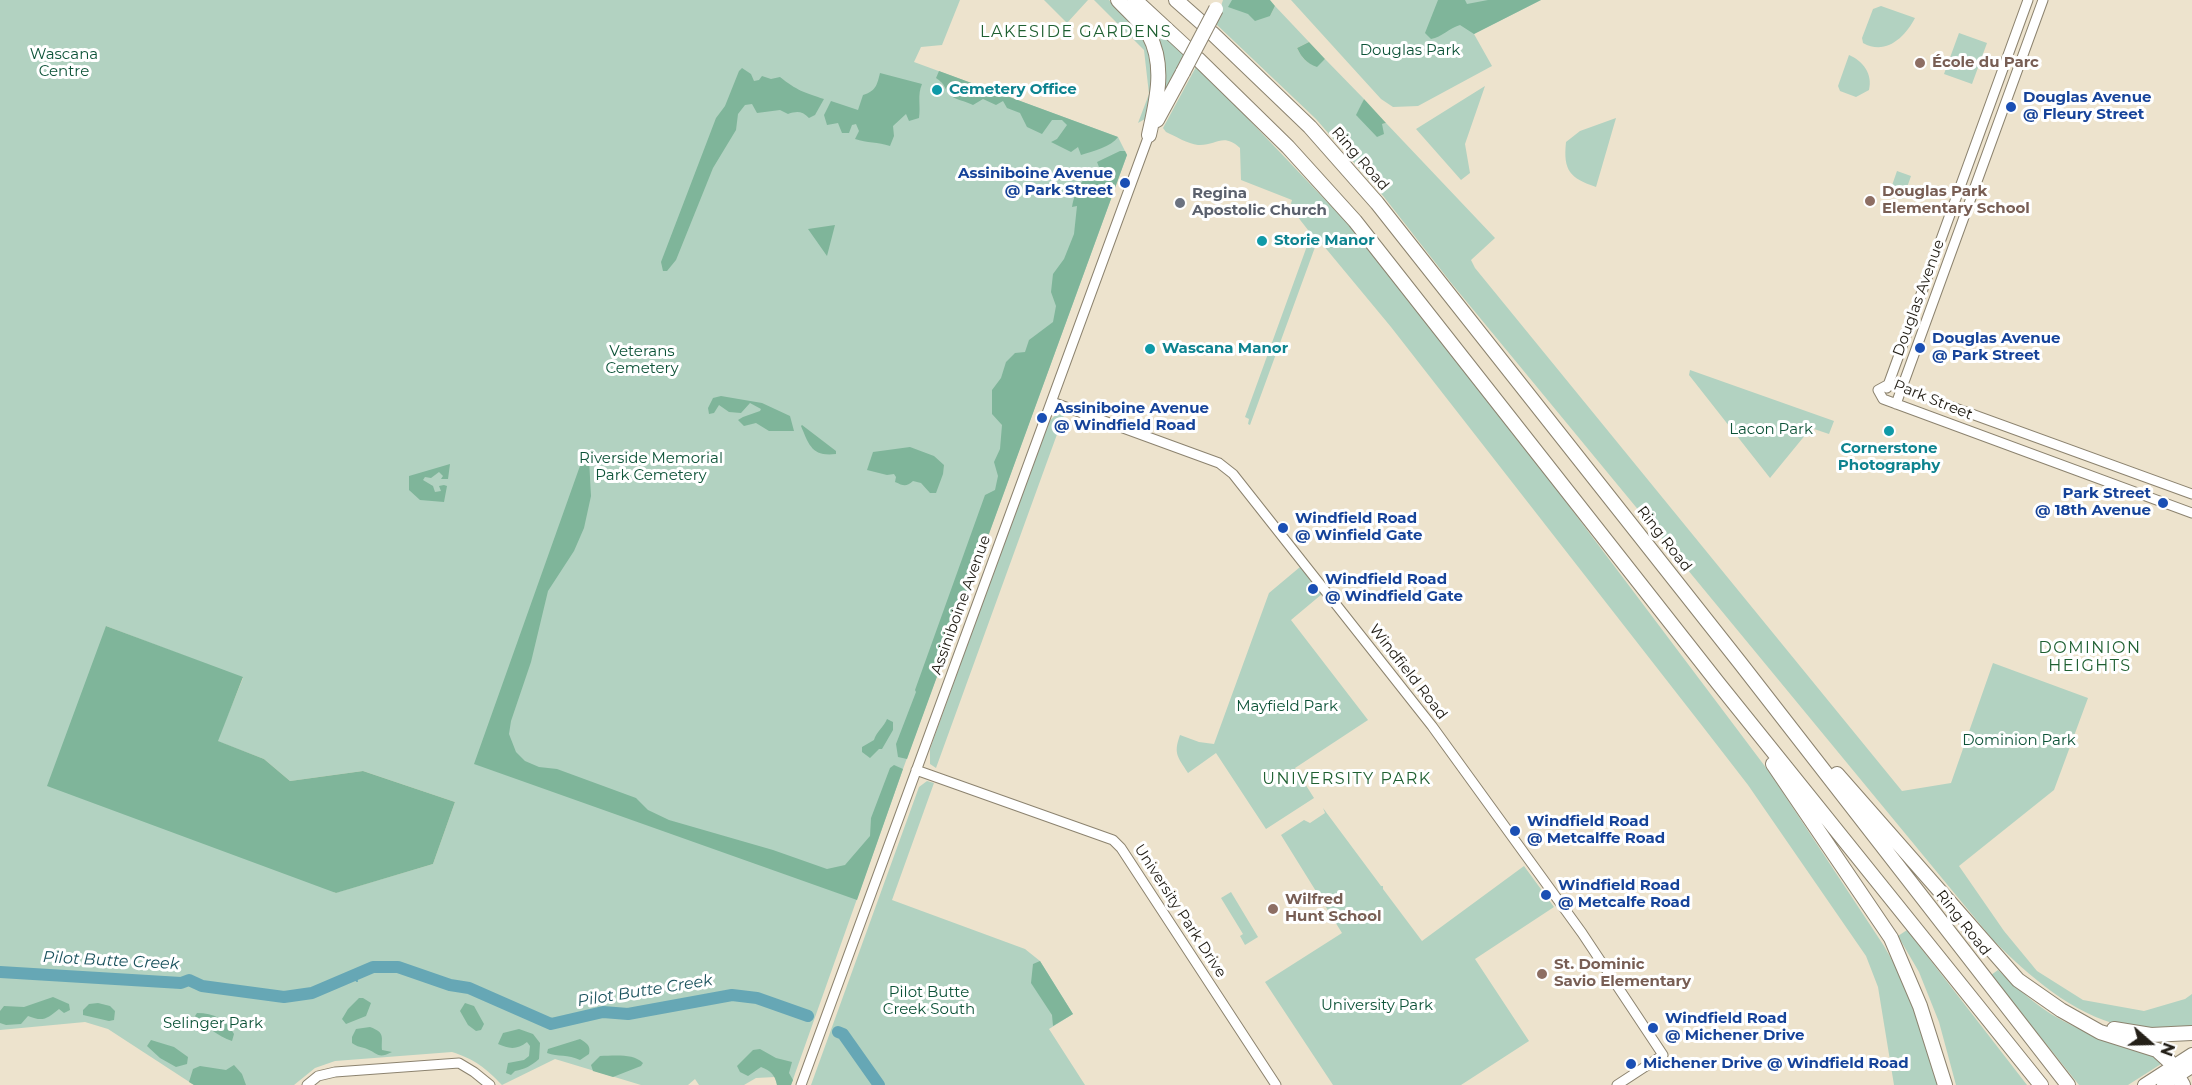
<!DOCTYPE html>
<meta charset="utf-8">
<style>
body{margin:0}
#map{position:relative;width:2192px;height:1085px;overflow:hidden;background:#ede3cd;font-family:Montserrat,sans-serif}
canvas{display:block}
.north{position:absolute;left:2120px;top:1013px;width:60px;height:60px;-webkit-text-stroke:4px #fff;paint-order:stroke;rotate:110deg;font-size:16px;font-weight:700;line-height:24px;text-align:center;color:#242018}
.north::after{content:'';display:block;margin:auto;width:21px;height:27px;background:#242018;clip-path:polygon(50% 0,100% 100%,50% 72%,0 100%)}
</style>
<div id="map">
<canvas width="2192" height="1085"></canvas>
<div class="north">N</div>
</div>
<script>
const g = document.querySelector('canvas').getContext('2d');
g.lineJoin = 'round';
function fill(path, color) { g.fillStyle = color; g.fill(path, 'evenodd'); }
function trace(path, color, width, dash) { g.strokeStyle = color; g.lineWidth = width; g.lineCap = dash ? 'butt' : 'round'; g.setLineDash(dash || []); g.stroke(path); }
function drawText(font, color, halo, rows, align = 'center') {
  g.font = font + ' Montserrat,sans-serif'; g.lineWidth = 6; g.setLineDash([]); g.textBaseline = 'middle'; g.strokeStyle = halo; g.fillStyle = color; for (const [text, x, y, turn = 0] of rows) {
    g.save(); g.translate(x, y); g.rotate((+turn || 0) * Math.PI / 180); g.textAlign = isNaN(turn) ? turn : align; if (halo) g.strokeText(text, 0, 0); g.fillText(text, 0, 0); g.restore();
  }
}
const green = new Path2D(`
 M0 0H960L942 45 921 47 914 62 1118 137 1127 155 903 769 791 1085H777L775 1077 756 1078 744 1085H699L695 1079 688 1085H641L555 1059 502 1085C486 1068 474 1059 452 1052L335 1061 315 1068 294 1085H194L108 1029 85 1022 0 1030ZM106 626 243 678 217 741 264 759 290 781 363 771 455 802 433 864 335 893Z
 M1044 0H1088L1067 23Z
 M1094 0H1109L1143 36 1151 51 1153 91 1145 119 1138 123 1149 94 1144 50Z
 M1122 0H1128L1185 52 1160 103C1169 43 1160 43 1122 0Z
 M1223 0H1263L1270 16 1275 6 1309 42 1297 48C1302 58 1306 63 1317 66L1325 59 1364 99 1357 116 1382 124 1386 123 1495 238 1471 260 1475 268 1902 791 1951 783 1993 663 2088 698 2054 790 1959 866 2004 931 2037 971 2083 1000 2144 1011 2185 999 2192 994V1028C2169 1029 2145 1031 2123 1026 2072 1014 2029 976 1993 940L1452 284 1384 197 1316 119 1216 24 1221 15 1219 12Z
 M1291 0H1541L1474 34 1492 66 1418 106 1393 107 1381 99Z
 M1881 6 1915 18C1905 37 1886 56 1863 43L1862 38 1873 9Z
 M1959 33 1987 43 1972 84 1944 74Z
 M1849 55C1863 61 1873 74 1869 90L1856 97 1840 91 1838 86Z
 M1197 65 1351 227 1416 308 1490 401 1770 773 1884 946 1905 983 1920 1021 1939 1085H1894L1878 987 1866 956 1748 785 1700 723 1391 327 1318 239 1250 425 1248 424 1249 419 1245 417 1307 246 1304 241 1308 230 1290 207 1292 200 1241 180 1240 148C1223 132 1216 146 1198 145 1188 144 1175 136 1166 132L1163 128Z
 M1485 86 1465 144 1470 173 1461 180 1416 129Z
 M1616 118 1596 187C1570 178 1563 171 1566 142L1580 131Z
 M1897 171 1911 176 1903 199 1889 194Z
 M1690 370 1834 421 1829 434 1811 428 1770 478 1689 375Z
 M1057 414 1064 415 936 768 930 764V749L1047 423Z
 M1300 567 1322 594 1291 620 1368 720 1295 768 1314 798 1266 829 1216 753 1188 773C1178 757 1173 754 1180 735L1199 742 1214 744 1269 593Z
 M927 781 934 783 892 900 1025 949 1040 961 1073 1014 1049 1029 1085 1085H811L919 787Z
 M1323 808 1381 886H1383V889L1422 941 1524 866 1554 907 1475 959 1529 1041 1461 1085H1333L1265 982 1342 933 1281 835 1304 820 1310 823 1325 813Z
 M1231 892 1258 937 1245 945 1240 936 1243 934 1221 898Z
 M1907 930 2027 1085H1956L1939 1022 1919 972 1898 936Z
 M1998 970C2015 986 2032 1002 2051 1014 2083 1034 2119 1044 2154 1056L2161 1064 2128 1085H2079L1991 975Z`);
const forest = new Path2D(`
 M1232 0H1270L1275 6 1270 16 1255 21 1248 14 1228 7Z
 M1438 0H1465L1467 4 1488 0H1541L1474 34 1460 25C1449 28 1442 37 1431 39L1425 33Z
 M1309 42 1325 59 1317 67C1306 63 1302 58 1297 48Z
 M742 68 751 74 754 81 759 80 762 76 771 79 780 77C796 90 805 93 824 99L815 115 809 118C802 111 797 111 788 114L780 110 757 113 752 104 745 105 738 114 736 130 713 168 676 260 667 271H663L661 262 716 118 725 106 739 71Z
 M939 71 1118 137C1111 147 1093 151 1081 155L1078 147 1071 152 1051 142 1057 139 1067 125 1062 120H1052L1042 134 1027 127 1020 113 1007 108 1003 101 996 105 983 99 973 105C966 101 954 100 949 94 943 86 946 85 936 78Z
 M880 73 922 84C917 95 921 106 919 118L909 121 906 114 893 126 894 136 890 146C878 142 867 143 855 139L859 131 856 124 852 125 849 133H842L838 123 827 125 824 115 831 101 858 110 863 95C876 91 877 85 880 73Z
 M1364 99 1386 123 1382 124 1384 134 1377 137 1356 115Z
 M1120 151H1125L1127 155 907 759 898 757 896 744 916 692 915 690 985 495 995 490 998 476 994 462 1000 449 1002 425 992 414V390L1001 378 1006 362 1015 353 1025 352 1029 340 1053 322 1056 306 1051 292 1053 274 1064 259 1074 234 1077 206 1072 207C1076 187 1082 178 1099 167L1097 162Z
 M835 225 827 256 808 229Z
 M721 396 762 403 790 416 794 431H769L756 423 744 426 738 420 743 417 760 411 761 409 750 403 741 413 729 412 719 405 714 413 709 414 708 408 713 398Z
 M802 425 836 451V454C812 457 809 445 801 426Z
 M910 447 934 456 944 465 943 474 936 493H930L921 483 913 481C906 487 904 486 895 482L896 477 894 474 887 475 867 470 873 452Z
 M589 459 591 496 584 528 574 551 548 591 531 662 511 721 509 734 516 752 525 761 539 767 557 769 636 798 648 810 669 820 773 850 827 869 845 865 870 836 871 818 890 768 894 765 903 769 857 900 474 764 581 463Z
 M450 464 448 479H441L443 476 439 472 431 478 425 477 423 480 433 486 435 492 441 491 439 486 444 485 447 486 444 502 420 500 409 490V476Z
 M106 626 243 677 218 741 264 759 290 781 363 771 455 802 433 864 336 893 47 786Z
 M887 719 893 722V730L882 749H879L870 758 862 752V747L874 740C876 732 884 727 887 719Z
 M1040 961 1073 1014 1053 1026 1052 1015 1031 983 1033 964Z
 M53 997 69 1004 70 1010 64 1013 59 1009C47 1019 43 1022 28 1016L21 1024 6 1025 0 1023V1011L4 1006 24 1007Z
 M359 998H363L371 1003 366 1016 346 1024 342 1019 348 1009Z
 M98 1003 110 1006 115 1011 114 1020 109 1021 83 1015V1010L89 1004Z
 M465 1003 474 1006 484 1024 481 1030 476 1031 468 1025 460 1011Z
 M197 1013C214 1013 226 1019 234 1034L232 1041C218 1036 205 1026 195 1016Z
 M370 1027C386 1033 381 1037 382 1050L392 1052C378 1059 379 1054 367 1049 362 1047 357 1047 352 1043V1037L356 1029Z
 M519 1029 533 1034 540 1043 539 1059C531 1066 525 1069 515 1071L511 1075 506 1073 508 1063 524 1060 529 1056 530 1046 527 1042C517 1050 509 1049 498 1044L503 1033Z
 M580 1039C587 1043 591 1046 589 1054L580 1060C568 1054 558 1057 547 1053L548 1049Z
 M151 1040 174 1047 188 1057 187 1064 176 1067 160 1058 147 1046Z
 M760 1049 776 1058 792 1062 789 1073 793 1080 791 1085H777C775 1075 771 1071 761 1067L748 1076 740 1072 737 1066 753 1050Z
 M600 1056C613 1056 633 1053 643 1063L641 1066 613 1077 593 1071 591 1065Z
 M234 1065 242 1074 246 1085H194L189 1082 193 1069 200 1066 226 1070Z`);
const stream = new Path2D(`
 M351 976 357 981`);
const river = new Path2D(`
 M0 972 181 983 189 980 202 986 284 997 312 993 373 967H398L450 985 469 988 551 1024 603 1012 628 1014 732 995 757 998 808 1016
 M838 1032 843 1034 879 1085`);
const minor = new Path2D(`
 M1887 388 2028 0
 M1052 402 1219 463 1233 474 1432 726 1582 933 1663 1055 1617 1085
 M1896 404 2043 0
 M2192 494 1889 384 1878 390 1883 399 2192 513
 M916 770 1113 840 1121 848 1276 1085
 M307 1085 318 1076 335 1072 459 1063 474 1072 490 1085
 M801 1085 1149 135`);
const major = new Path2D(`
 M2144 1085 2192 1054
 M2163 1085 2192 1067`);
const highway = new Path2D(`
 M1118 0C1128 11 1142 22 1149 35 1166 66 1156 103 1149 135
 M1135 0 1188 49
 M1176 0 1202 23
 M1212 33 1310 127 1377 203 1741 664 2068 1085
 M1198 59 1288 147 1355 221 1718 683 2041 1085
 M1157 120 1183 72
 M1773 764 1891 938 1920 1006 1945 1085
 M1837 774 2018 980 2061 1010 2100 1032 2157 1050 2169 1061 2183 1085
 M2114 1029 2151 1035 2192 1033`);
const highwayBridge = new Path2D(`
 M1183 72 1216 9`);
const markers = [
 [1920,63,6,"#8d6e63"],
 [937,90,6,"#0f9aa8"],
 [2011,107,6,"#1a4fb4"],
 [1125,183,6,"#1a4fb4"],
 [1870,201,6,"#8d6e63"],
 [1180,203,6,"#6b7280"],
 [1262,241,6,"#0f9aa8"],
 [1920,348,6,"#1a4fb4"],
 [1150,349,6,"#0f9aa8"],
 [1042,418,6,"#1a4fb4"],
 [1889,431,6,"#0f9aa8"],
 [2163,503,6,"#1a4fb4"],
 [1283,528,6,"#1a4fb4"],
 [1313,589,6,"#1a4fb4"],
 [1515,831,6,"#1a4fb4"],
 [1546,895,6,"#1a4fb4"],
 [1273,909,6,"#8d6e63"],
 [1542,974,6,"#8d6e63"],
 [1653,1028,6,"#1a4fb4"],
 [1631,1064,6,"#1a4fb4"]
];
const parkNames = [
 ["Douglas Park",1410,51],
 ["Wascana",64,55],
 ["Centre",64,72],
 ["Veterans",642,352],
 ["Cemetery",642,369],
 ["Lacon Park",1771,430],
 ["Riverside Memorial",651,459],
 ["Park Cemetery",651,476],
 ["Mayfield Park",1287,707],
 ["Dominion Park",2019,741],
 ["Pilot Butte",929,993],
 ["Creek South",929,1010],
 ["University Park",1377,1006],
 ["Selinger Park",213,1024]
];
const educationNames = [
 ["École du Parc",1932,63],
 ["Douglas Park",1882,192],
 ["Elementary School",1882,209],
 ["Wilfred",1285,900],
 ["Hunt School",1285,917],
 ["St. Dominic",1554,965],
 ["Savio Elementary",1554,982]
];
const cultureNames = [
 ["Cemetery Office",949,90],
 ["Storie Manor",1274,241],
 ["Wascana Manor",1162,349],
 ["Cornerstone",1889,449,"center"],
 ["Photography",1889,466,"center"]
];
const transitNames = [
 ["Douglas Avenue",2023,98],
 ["@ Fleury Street",2023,115],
 ["Assiniboine Avenue",1113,174,"right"],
 ["@ Park Street",1113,191,"right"],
 ["Douglas Avenue",1932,339],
 ["@ Park Street",1932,356],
 ["Assiniboine Avenue",1054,409],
 ["@ Windfield Road",1054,426],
 ["Park Street",2151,494,"right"],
 ["@ 18th Avenue",2151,511,"right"],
 ["Windfield Road",1295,519],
 ["@ Winfield Gate",1295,536],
 ["Windfield Road",1325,580],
 ["@ Windfield Gate",1325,597],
 ["Windfield Road",1527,822],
 ["@ Metcalffe Road",1527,839],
 ["Windfield Road",1558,886],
 ["@ Metcalfe Road",1558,903],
 ["Windfield Road",1665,1019],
 ["@ Michener Drive",1665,1036],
 ["Michener Drive @ Windfield Road",1643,1064]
];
const streetNames = [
 ["Ring Road",1360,159,49],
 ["Douglas Avenue",1919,298,-70],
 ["Park Street",1933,400,22],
 ["Ring Road",1664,539,52],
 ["Assiniboine Avenue",961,605,-70],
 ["Windfield Road",1408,672,52],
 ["University Park Drive",1180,911,57],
 ["Ring Road",1963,923,52]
];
const worshipNames = [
 ["Regina",1192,194],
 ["Apostolic Church",1192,211]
];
const neighbourhoodNames = [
 ["LAKESIDE GARDENS",1076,32],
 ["DOMINION",2090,648],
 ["HEIGHTS",2090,666],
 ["UNIVERSITY PARK",1347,779]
];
const waterNames = [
 ["Pilot Butte Creek",111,961,3],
 ["Pilot Butte Creek",645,991,-9]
];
fill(green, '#b2d2c1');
fill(forest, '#7fb59a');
trace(stream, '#66a7b5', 2);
trace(river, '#66a7b5', 12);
trace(minor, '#8c836f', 11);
trace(major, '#8c836f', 14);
trace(highway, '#8c836f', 16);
trace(minor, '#fff', 9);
trace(major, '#fff', 12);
trace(highway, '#fff', 14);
trace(highwayBridge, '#8c836f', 16, []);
trace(highwayBridge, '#fff', 14);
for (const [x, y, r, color] of markers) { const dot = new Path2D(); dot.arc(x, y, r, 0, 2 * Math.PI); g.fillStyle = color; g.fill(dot); trace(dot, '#fff', 2); }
drawText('15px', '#0d5338', '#fff', parkNames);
drawText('bold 15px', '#785e54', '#fff', educationNames, 'left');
drawText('bold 15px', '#0d838f', '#fff', cultureNames, 'left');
drawText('bold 15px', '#164399', '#fff', transitNames, 'left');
drawText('15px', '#242018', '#fff', streetNames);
drawText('bold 15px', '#5b616d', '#fff', worshipNames, 'left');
g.letterSpacing = '1.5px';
drawText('16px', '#1f6032', '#fff', neighbourhoodNames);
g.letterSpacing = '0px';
drawText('italic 16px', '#1a525d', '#fff', waterNames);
</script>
